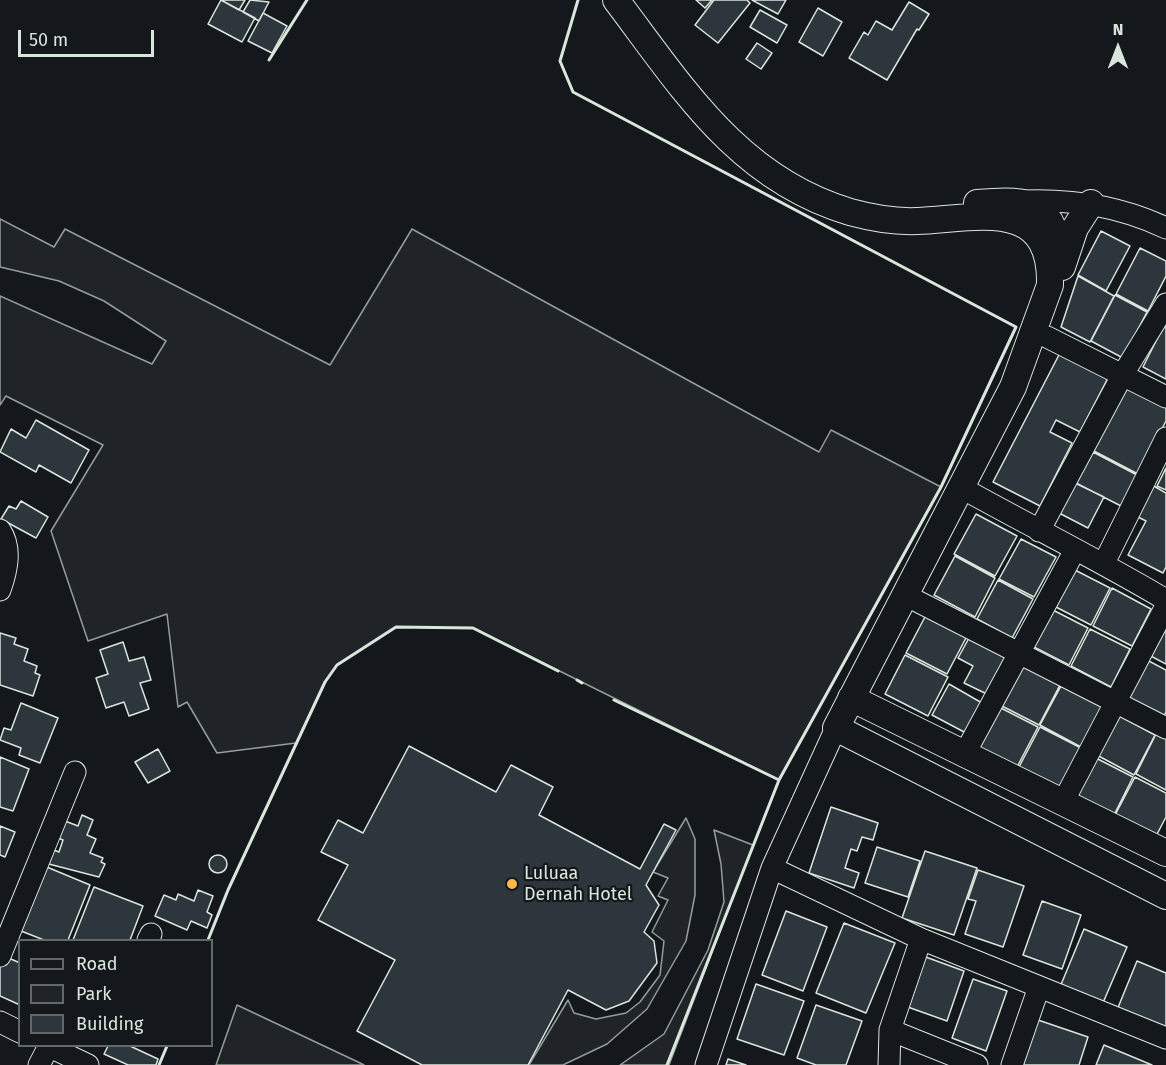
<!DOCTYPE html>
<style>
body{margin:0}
#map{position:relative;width:1166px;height:1065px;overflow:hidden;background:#14181c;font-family:"Fira Sans",sans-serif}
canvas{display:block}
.legend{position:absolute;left:18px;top:939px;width:195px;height:108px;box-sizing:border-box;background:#14181c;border:2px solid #626a69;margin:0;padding:8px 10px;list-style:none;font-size:18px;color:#d8e6dc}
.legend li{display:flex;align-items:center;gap:12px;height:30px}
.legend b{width:30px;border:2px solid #626a69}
.north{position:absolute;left:1088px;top:18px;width:60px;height:60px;-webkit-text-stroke:4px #14181c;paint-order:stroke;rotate:0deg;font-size:16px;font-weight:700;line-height:24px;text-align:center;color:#d8e6dc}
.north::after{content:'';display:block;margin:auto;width:21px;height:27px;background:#d8e6dc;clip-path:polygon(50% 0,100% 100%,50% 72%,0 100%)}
.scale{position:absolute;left:18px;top:30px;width:136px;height:27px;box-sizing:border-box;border:3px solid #d8e6dc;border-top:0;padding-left:8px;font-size:18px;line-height:21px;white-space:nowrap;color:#d8e6dc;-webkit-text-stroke:4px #14181c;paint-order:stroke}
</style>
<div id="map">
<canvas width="1166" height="1065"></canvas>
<ul class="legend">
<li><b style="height:8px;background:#14181c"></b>Road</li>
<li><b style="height:16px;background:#202428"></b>Park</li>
<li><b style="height:16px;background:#2c363c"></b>Building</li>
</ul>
<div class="north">N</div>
<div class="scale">50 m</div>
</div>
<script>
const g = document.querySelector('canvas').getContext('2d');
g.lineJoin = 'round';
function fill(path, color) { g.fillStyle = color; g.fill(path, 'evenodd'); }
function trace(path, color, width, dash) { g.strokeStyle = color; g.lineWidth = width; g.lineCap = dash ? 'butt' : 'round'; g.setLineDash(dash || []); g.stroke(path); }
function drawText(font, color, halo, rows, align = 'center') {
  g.font = font + ' "Fira Sans",sans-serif'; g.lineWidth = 4.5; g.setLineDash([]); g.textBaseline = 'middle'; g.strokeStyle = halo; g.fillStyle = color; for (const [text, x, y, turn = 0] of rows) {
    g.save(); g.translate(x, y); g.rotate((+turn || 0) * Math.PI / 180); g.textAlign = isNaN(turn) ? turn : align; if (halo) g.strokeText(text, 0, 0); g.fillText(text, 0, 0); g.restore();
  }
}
const green = new Path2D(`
 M0 219 54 247 65 229 330 365 412 229 819 452 831 430 941 487 779 780 473 628 396 627 337 665 325 682 296 743 217 753 187 702 178 707 167 614 88 641 51 531 103 445 6 396 0 405V296L152 364 166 341 104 301 59 281 0 267Z
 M686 818 695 839V895L686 941 647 1009 607 1044 563 1065H529L568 1000 574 1013 596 1019 626 1013 640 1002 660 975 664 941 652 932 668 900 658 896 668 878 653 872Z
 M714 830 753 845 669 1065H620L664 1034 708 950 724 902 721 864Z
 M237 1005 358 1062 364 1065H216Z`);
const building = new Path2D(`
 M221 0H245L239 10Z
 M221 0 255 18 242 42 208 24Z
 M250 0 269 2 259 21 243 12Z
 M696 0H712L705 8Z
 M714 0H747L750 3 718 43 695 25Z
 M752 0H786L778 14Z
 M909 2 929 14 919 30 917 29 887 80 849 58 864 32 868 35 876 21 892 30Z
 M818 8 842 22 823 56 799 42Z
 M760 10 787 25 777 43 750 27Z
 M263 13 287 26 272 53 248 41Z
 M757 43 772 53 761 69 746 59Z
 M1101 231 1130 246 1106 291 1078 275Z
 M1140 248 1166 261V276L1148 311 1116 294Z
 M1078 276 1114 296 1090 342 1061 327Z
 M1115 295 1147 312 1123 358 1091 341Z
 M1166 321V379L1143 367Z
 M1061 351 1109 376 1080 432 1056 420 1050 432 1072 443 1040 506 993 482Z
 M1125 385 1166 406V421L1138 474 1092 450Z
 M36 420 89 450 71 483 39 465 36 472 0 452 11 429 26 438Z
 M1093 452 1137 475 1121 506 1076 483Z
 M1166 468V490L1157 486Z
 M1075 483 1104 497 1088 528 1059 513Z
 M1152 485 1166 493V567L1163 573 1128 555 1146 521 1136 516Z
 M21 501 48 517 36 538 1 519 9 506 16 509Z
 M976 514 1017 536 995 576 954 554Z
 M1021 539 1056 557 1034 597 999 579Z
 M955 556 995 578 975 617 934 595Z
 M1071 568 1110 588 1091 625 1052 605Z
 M998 580 1033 599 1012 638 977 619Z
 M1112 588 1151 609 1132 646 1093 626Z
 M1049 608 1088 628 1069 665 1030 645Z
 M926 615 967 636 947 674 906 653Z
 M1166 619V664L1147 654Z
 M1090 629 1130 649 1111 687 1071 666Z
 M0 633 16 638 14 644 28 649 24 661 37 666 35 673 40 675 33 696 0 685Z
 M969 638 1008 658 989 695 964 683 973 666 958 658Z
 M123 642 129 661 144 657 151 680 140 683 149 709 129 716 124 702 106 708 96 678 108 674 100 650Z
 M905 655 948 677 928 716 885 694Z
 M1145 659 1166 670V712L1164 716 1125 697Z
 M1019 664 1060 685 1039 725 998 704Z
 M949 684 982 703 966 733 932 715Z
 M1061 686 1102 707 1081 747 1040 725Z
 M21 703 58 718 40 763 19 755 21 748 0 740 4 728 11 730Z
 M997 706 1038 727 1017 767 976 746Z
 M1114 713 1155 735 1134 775 1093 753Z
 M1040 727 1081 748 1060 788 1019 767Z
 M1156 734 1166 739V790L1136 774Z
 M409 746 496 792 511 765 553 787 539 815 640 869 664 824 676 830 646 885 659 905 644 932 654 941 657 963 629 1001 606 1010 568 990 528 1065H422L357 1031 395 960 318 920 348 865 321 852 338 820 363 833Z
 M158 749 170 771 148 783 135 762Z
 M1092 756 1133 777 1113 817 1072 796Z
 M0 757 29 769 13 811 0 807Z
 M1135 777 1166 793V817L1155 838 1114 817Z
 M831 807 878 823 873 840 862 837 857 851 851 849 845 868 859 873 854 888 809 873Z
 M82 815 93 820 87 835 96 839 90 853 103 858 101 862 105 864 99 877 45 863 51 849 59 852 63 840 58 838 65 821 78 826Z
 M0 826 15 832 5 857 0 855Z
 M877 847 920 861 908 897 865 883Z
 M925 851 977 868 954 935 902 918Z
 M209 864a9 9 0 1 1 18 0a9 9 0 1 1-18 0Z
 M42 865 90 885 68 940H44L16 929Z
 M978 870 1024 886 1003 947 965 934 976 901 968 899Z
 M94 887 143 906 130 940H73Z
 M198 890 213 896 207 912 212 915 207 928 191 921 187 930 155 916 164 895 176 900 178 894 194 901Z
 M1042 901 1081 915 1062 969 1023 955Z
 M786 911 827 927 803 991 762 975Z
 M844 923 895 943 866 1013 816 993Z
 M1084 929 1127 947 1102 1005 1060 987Z
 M4 956 20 963V1005L0 996V964Z
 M923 956 964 971 947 1021 905 1006Z
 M1137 961 1166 973V1028L1117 1010Z
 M973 979 1007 991 986 1051 952 1038Z
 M756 984 804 1001 784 1055 737 1039Z
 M816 1005 862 1021 846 1065H816L797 1058Z
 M1038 1020 1088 1037 1079 1065H1023Z
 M1104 1045 1152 1065H1096Z
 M108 1046H130L158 1059 156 1065H128L104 1054Z
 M728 1059 746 1065H726Z`);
const minor = new Path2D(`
 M1023 201C1074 199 1120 206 1166 228
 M1047 337 1166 397
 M962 488C1030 526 1099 560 1166 600
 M0 530C12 548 7 570 0 590
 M1039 531 1123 374 1166 304
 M1104 563 1166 438
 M907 596 1166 728
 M965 753 1075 550
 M1063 802 1166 606
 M772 868 921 939 1166 1038
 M148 940 151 934
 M0 956 75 772
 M0 1022 20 1032
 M890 1030 977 1065
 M48 1046 88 1065
 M39 1065 49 1046
 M706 1065 772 868 836 728
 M889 1065 890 1030 921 939
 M1012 1065 1039 987`);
const major = new Path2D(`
 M616 0C682 87 738 179 850 212 872 218 894 222 917 221 974 219 1052 195 1050 285L1013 387 836 728 1166 896
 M977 203C1034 198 1054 202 1061 264
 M1062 267 1075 228 1091 203
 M851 698 1166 853`);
const wall = new Path2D(`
 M578 0 560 61 573 92 1016 327 941 487 779 780
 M269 60 307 0
 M577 680 582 683
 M614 700 779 780 667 1065
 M208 940 228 890 325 682 337 665 396 627 473 628 558 671
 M159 1065 167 1046`);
const markers = [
 [512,884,6,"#ffb74d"]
];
const poiNames = [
 ["Luluaa",524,874],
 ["Dernah Hotel",524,895]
];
fill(green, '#202428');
trace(green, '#939e99', 1.5);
fill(building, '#2c363c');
trace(building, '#d8e6dc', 1.5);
trace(minor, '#d8e6dc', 23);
trace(major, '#d8e6dc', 28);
trace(minor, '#14181c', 21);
trace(major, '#14181c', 26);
trace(wall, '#d8e6dc', 3);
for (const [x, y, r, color] of markers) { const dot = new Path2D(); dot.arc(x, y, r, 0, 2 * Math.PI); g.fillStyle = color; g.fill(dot); trace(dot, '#14181c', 2); }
drawText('18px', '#d8e6dc', '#14181c', poiNames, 'left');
</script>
